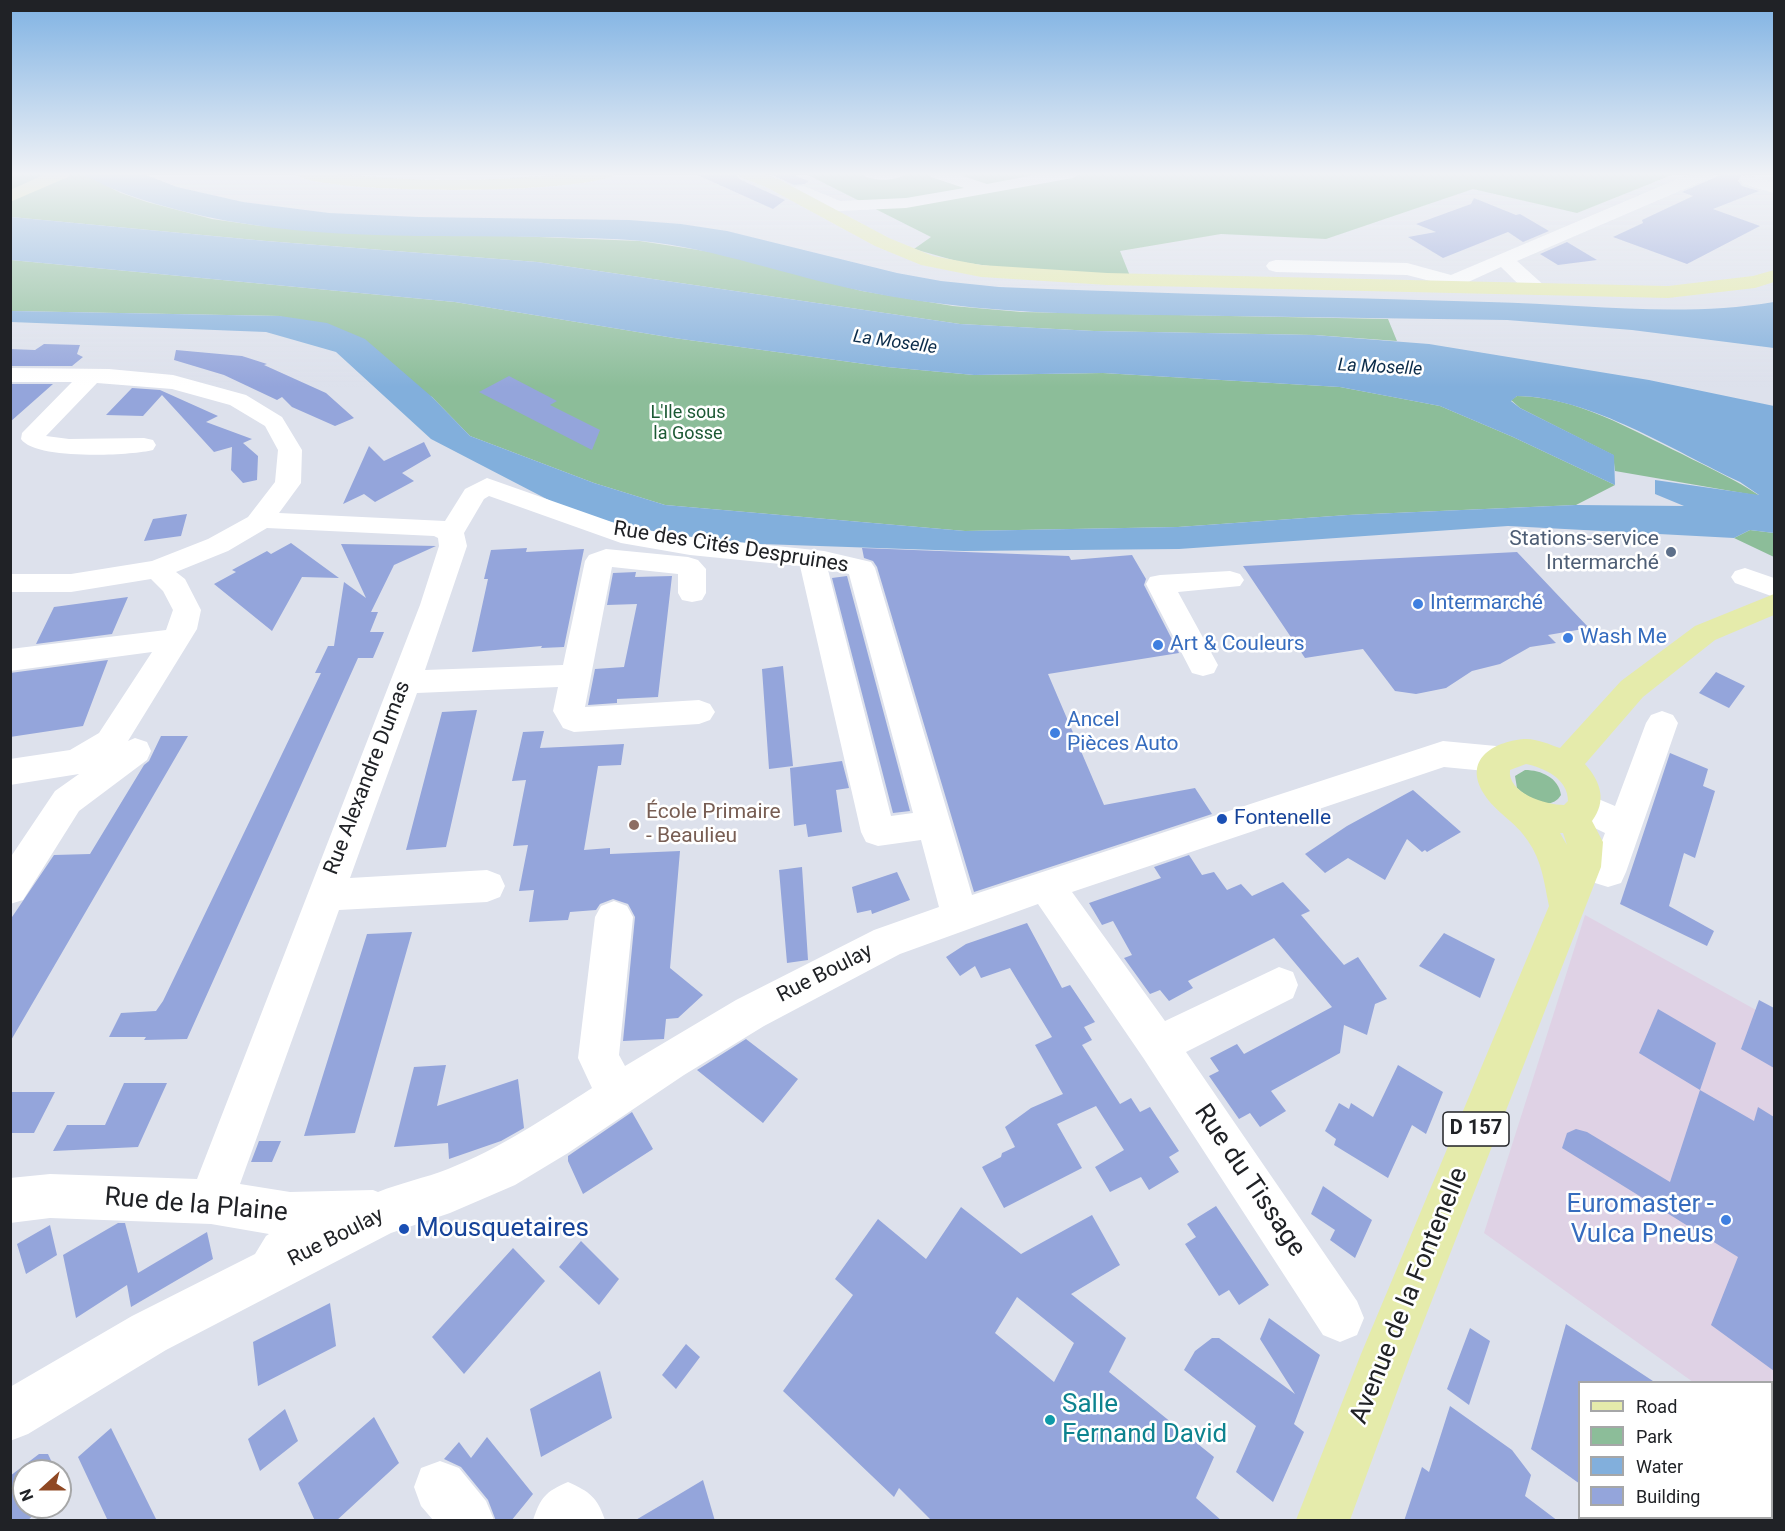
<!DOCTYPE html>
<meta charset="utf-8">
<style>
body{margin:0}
#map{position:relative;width:1785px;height:1531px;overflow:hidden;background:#dde1ec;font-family:Roboto,sans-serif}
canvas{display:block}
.frame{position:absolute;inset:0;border:12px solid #202226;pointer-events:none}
.legend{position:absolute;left:1578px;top:1381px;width:195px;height:138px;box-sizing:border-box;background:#fff;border:2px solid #a6a7a8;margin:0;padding:8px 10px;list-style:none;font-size:18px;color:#202226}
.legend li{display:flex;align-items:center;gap:12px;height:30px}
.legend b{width:30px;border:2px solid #a6a7a8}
.north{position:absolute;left:12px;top:1459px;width:60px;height:60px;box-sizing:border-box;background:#fff;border:2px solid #a6a7a8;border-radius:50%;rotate:249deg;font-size:16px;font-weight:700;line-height:24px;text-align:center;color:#202226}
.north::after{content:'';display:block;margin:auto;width:21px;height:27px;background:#8f4823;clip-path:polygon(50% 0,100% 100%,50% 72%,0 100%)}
</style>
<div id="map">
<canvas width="1785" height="1531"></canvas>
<div class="frame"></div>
<ul class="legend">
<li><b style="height:8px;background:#e5ebab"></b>Road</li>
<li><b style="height:16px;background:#8cbd99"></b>Park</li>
<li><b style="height:16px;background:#82afdc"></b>Water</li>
<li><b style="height:16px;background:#94a5db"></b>Building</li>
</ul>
<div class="north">N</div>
</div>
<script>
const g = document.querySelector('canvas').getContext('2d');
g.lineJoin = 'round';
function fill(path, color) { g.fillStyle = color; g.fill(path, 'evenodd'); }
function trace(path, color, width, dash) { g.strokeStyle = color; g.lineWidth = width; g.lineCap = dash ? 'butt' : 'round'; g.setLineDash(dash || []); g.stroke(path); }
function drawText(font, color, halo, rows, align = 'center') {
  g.font = font + ' Roboto,sans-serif'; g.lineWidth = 5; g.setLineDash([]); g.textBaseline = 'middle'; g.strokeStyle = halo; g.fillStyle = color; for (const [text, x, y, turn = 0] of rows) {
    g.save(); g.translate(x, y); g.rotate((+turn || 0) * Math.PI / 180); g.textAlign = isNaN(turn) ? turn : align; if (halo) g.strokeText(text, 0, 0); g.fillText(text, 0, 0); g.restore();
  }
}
const industrial = new Path2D(`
 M1585 915 1774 1020V1441L1772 1438V1382H1693L1484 1233Z`);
const green = new Path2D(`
 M10 173H82L121 193 147 202 212 219 261 226 640 241 718 253 862 291 953 306 1022 312 1388 319 1397 341 1314 335 1094 331 960 324 537 262 266 241 11 217Z
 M804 173H1677L1577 213 1473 189 1326 239 1221 234 1120 251 1130 276 1012 269 960 262 914 249 931 237Z
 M11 260 455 302 674 338 887 367 974 375 1103 373 1340 387 1440 406 1513 437 1615 485 1576 505 1348 515 1178 527 965 531 665 505 594 483 470 436 432 397 280 316 11 311Z
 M1517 396C1578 397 1629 429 1682 454 1709 468 1735 479 1760 496L1615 471 1613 455 1520 408 1511 400Z
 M1750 530 1774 533V557L1734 538Z
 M1525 770C1541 770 1559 778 1561 795 1550 813 1528 798 1517 788L1515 776Z`);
const water = new Path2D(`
 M82 173H141L177 187 243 202 329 213 419 217 629 220 681 224 727 231 897 273 941 281 999 287C1163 294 1326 297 1489 302 1585 304 1679 318 1774 302V348L1632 330 1507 320 1086 314C1011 312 936 306 862 291 788 276 718 249 642 241 610 238 577 238 544 237 424 235 299 241 182 211 147 202 113 192 82 173Z
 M11 217 266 241 537 262 960 324 1094 331 1314 335 1429 344 1649 380 1774 406V533L1750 530 1734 538 1508 526 1179 549 964 551 732 543 627 527 564 508 431 439 336 352 266 332 11 322V311L280 316 327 323 365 339 432 397 470 436 594 483 665 505 965 531 1178 527 1348 515 1576 505 1684 506 1655 494V480L1759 495 1740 482C1674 451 1591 397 1517 396L1511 401 1520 408 1614 455 1615 485 1513 437 1440 406 1340 387 1103 373 974 375 887 367 674 338 455 302 11 260Z`);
const building = new Path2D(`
 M693 173H736L739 179 785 200 773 209Z
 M768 173H788L809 181 805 184 794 185Z
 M1725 173H1747L1741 175 1738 181 1742 186 1759 191 1713 209 1760 226 1687 264 1613 237 1643 223 1642 220 1693 196 1682 192Z
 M1474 198 1516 215 1520 214 1549 231 1523 242 1508 232 1443 258 1408 237 1436 232 1416 224 1471 204Z
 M1567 242 1597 260 1558 265 1540 254Z
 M44 344 80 345 77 354 83 357 72 366H10V349L35 350Z
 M176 350 242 356 267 364 264 365 326 393 354 418 335 426 292 407 282 397 277 400 224 375 174 360Z
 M509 376 557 401 550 405 600 430 592 450 479 392Z
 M10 384H53L10 422Z
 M132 388 160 390 218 416 206 422 252 439 243 443 258 456 257 480 243 483 231 470 232 447 214 452 162 395 143 416 106 415Z
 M424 442 431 456 402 473 414 481 375 502 364 494 343 504 369 446 384 461Z
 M187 514 181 536 144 541 153 519Z
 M291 543 339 578 302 577 272 631 214 584 236 572 232 570 267 551 271 554Z
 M341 544 436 546 394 565 371 612H378L370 632H384L373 658H358L187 1039 144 1040 146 1037H109L121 1013 156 1011 163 1001 321 673H315L328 646H334L344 582 366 598Z
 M527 548 526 552 584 549 564 647 541 648 542 646 472 652 488 579H484L491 550Z
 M862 548 1069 556 1071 560 1132 555 1146 579 1144 585 1179 653 1048 674 1104 805 1195 788 1212 814 974 892 877 567 873 561 864 558Z
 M1517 552 1589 628 1548 635 1556 643 1530 647 1500 664 1472 671 1446 688 1416 694 1395 691 1363 649 1305 658 1243 566Z
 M636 572 635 577 672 576 658 697 617 699V703L588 705 595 669 624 667 637 604 607 605 613 573Z
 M847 576 910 811 893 813 832 578Z
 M128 597 112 634 36 644 54 607Z
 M108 660 83 726 10 737V673Z
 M783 666 793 766 769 769 762 669Z
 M1716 672 1745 686 1729 708 1699 693Z
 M477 710 446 847 406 850 442 712Z
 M544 731 540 748 624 744 621 765 598 766 584 850 610 848V854L680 851 670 968 703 995 678 1018 666 1019 664 1039 623 1041 635 917 628 904 613 899 600 904 596 910 570 912 568 920 529 922 534 890 519 891 528 845 513 846 526 780 512 781 523 732Z
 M161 736H188L10 1042V920L54 855 90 854 144 765 149 761Z
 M1670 753 1708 769 1703 786 1715 791 1695 858 1684 853 1669 906 1714 931 1707 946 1620 904Z
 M842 761 849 788 836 790 842 832 808 837 806 824 794 826 790 768Z
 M1413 790 1461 832 1427 852 1425 850 1422 852 1407 839 1385 880 1348 858 1325 873 1305 854 1347 826Z
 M1189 855 1202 875 1214 872 1227 890 1241 884 1252 896 1283 882 1310 911 1301 915 1344 965 1358 957 1387 999 1375 1004 1367 1035 1344 1025 1340 1053 1271 1091 1286 1111 1260 1127 1250 1113 1239 1119 1209 1076 1219 1071 1210 1058 1237 1044 1244 1054 1332 1007 1274 938 1188 981 1193 988 1169 1001 1160 990 1150 994 1124 958 1132 955 1113 921 1102 925 1089 903 1161 878 1154 867Z
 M802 867 808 960 787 963 779 870Z
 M897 872 910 900 872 914 871 910 857 913 852 887Z
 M1027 923 1062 988 1070 985 1095 1022 1084 1027 1092 1040 1082 1045 1120 1104 1131 1098 1140 1112 1150 1107 1179 1151 1169 1157 1179 1172 1149 1190 1141 1177 1110 1192 1095 1167 1124 1150 1096 1106 1057 1124 1082 1168 1004 1208 982 1167 1001 1157 1002 1153 1015 1147 1005 1127 1031 1108 1063 1094 1035 1045 1052 1037 1010 968 981 978 975 966 960 976 946 957 966 944Z
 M412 932 355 1133 304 1136 367 934Z
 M1444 933 1495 959 1480 998 1419 966Z
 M1759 1000 1774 1008V1068L1741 1049Z
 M1658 1009 1716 1043 1700 1090 1639 1053Z
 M746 1039 798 1079 763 1123 697 1070Z
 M446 1065 437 1106 518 1079 524 1128 501 1141 449 1159 448 1143 394 1147 414 1067Z
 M1398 1065 1443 1092 1426 1134 1412 1125 1388 1178 1334 1145 1336 1139 1325 1131 1339 1103 1349 1109 1351 1103 1373 1117Z
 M124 1083H167L138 1147 53 1151 67 1125H105Z
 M1700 1090 1754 1121 1758 1107 1774 1117V1371L1711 1325 1738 1257 1562 1148 1567 1133 1576 1129 1587 1132 1670 1182Z
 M10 1092H55L34 1133H10Z
 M632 1112 653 1149 583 1194 568 1161V1156Z
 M259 1141H281L272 1162H251Z
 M1323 1186 1372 1220 1355 1258 1330 1240 1335 1230 1311 1214Z
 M1216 1206 1269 1285 1239 1305 1229 1290 1219 1296 1185 1244 1196 1237 1187 1224Z
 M961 1207 1021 1254 1092 1215 1120 1265 1071 1294 1126 1338 1109 1372 1214 1457 1196 1498 1222 1521H932L899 1488 894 1497 783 1391 853 1295 835 1279 878 1219 926 1259ZM1017 1297 1074 1343 1054 1382 995 1333Z
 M118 1223H125L138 1273 207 1232 213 1259 131 1307 127 1285 76 1318 63 1255Z
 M50 1225 57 1255 26 1274 17 1244Z
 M581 1241 619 1279 599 1305 559 1267Z
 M513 1248 545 1281 464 1374 432 1337Z
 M330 1303 336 1346 258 1386 253 1342Z
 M1269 1318 1320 1355 1294 1424 1304 1432 1273 1502 1236 1472 1256 1426 1184 1370 1195 1351 1212 1338H1219L1295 1394 1260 1339Z
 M1566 1324 1656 1383H1580V1484L1531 1449Z
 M1470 1328 1490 1341 1469 1405 1447 1389Z
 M686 1344 700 1357 676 1389 662 1375Z
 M600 1371 612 1418 541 1457 530 1409Z
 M1450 1406 1512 1450 1531 1475 1525 1496 1558 1521H1404L1422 1467 1429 1472Z
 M285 1409 298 1441 260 1471 248 1439Z
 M374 1417 399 1463 336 1521H315L298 1483Z
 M111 1428 157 1521H108L78 1457Z
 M487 1437 533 1494 511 1521H496L488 1500 461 1467 444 1459 459 1442 471 1458Z
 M39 1454H48L56 1471H24V1507H43L27 1521H10V1476Z
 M703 1480 715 1521H634L668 1501Z`);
const minor = new Path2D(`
 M861 173H906C899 182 868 182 861 173Z
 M929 173H954L987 184 1045 173H1081L1073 178 906 208 838 211 802 196H783L780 192 783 188 804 186 840 201 906 198 964 188 931 177Z
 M1692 173H1714L1712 177 1517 261 1548 289 1545 293C1528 298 1513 278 1501 267L1466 283 1469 287 1466 291H1452L1446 285 1407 275 1276 272 1269 270 1266 266 1269 262 1276 260 1407 263 1451 275Z
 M1749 175 1774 183V193L1743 184 1740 180 1743 176Z
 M10 368 109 369 173 375 246 395 282 417 302 450 301 483 279 513 445 521 465 489 487 478 626 527 690 537 824 551 871 562 875 568 972 895 1443 741 1496 746 1508 750 1512 759 1508 768 1496 772 1444 767 1072 892 1165 1021 1279 967 1293 972 1298 985 1293 998 1186 1052 1357 1301 1364 1318 1357 1335 1340 1342 1323 1335 1144 1059 1038 904 900 954 764 1026 684 1075 568 1153 515 1185 450 1213 391 1233 166 1350 28 1434 10 1441V1387L132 1316 255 1254 266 1236 269 1234 211 1224 50 1218 10 1223V1178L50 1174 197 1179 420 605 439 546 438 538 434 536 267 528 228 551 176 572 185 579 201 610 197 629 128 741 135 738 147 742 151 751 147 760 79 811 23 900 10 904V858L55 791 79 774 10 785V759L70 750 99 733 152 652 10 671V649L166 630 173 610 163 591 151 579 71 592H10V574H71L152 561 208 539 248 517 275 482 278 450 265 426 230 405 172 389 97 383 46 436 69 439 144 438 153 440 156 445 153 450C129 456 35 460 21 439L22 433 72 382H10ZM489 496 621 543 690 555 800 566 861 832 866 842 878 846 921 840 939 907 874 930 736 1000 625 1066 619 1055 633 917 627 906 614 901 601 906 595 917 578 1058 592 1088C545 1118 499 1149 448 1169 425 1178 400 1183 378 1192L373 1190 290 1192 240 1184 339 910 487 902 500 897 505 886 500 875 487 870 350 878 417 693 558 687 553 711 563 728 574 732 699 724 710 720 715 712 710 704 699 700 585 707 612 567 678 574V593L682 600 692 602 702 600 706 593V569L698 560 688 557 606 549 589 555 585 561 563 665 425 670 467 546 464 533 484 499ZM828 570 849 574 913 813 891 816Z
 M1745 568 1774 578V597L1735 583 1731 577 1735 571Z
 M1230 571 1240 574 1244 580 1240 586 1178 592 1218 665 1214 673 1203 676 1192 673 1146 584 1150 577 1160 575Z
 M1662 711 1673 715 1678 723 1626 872 1621 883 1608 887 1595 883 1590 872 1605 833 1572 817 1567 807 1572 797 1584 793 1615 806 1646 723 1651 715Z
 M440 1461 459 1468 486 1501 494 1520H433L421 1506 414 1487 421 1468Z
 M568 1482C590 1492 597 1497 605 1520H533C541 1497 545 1492 568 1482Z`);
const major = new Path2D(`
 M48 173H70L68 177 10 202V190Z
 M294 173C348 173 401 181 455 180 509 180 562 173 616 173 600 195 311 196 294 173Z
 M738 173H761L780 180 889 238 933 256 981 265 1107 273 1668 286 1753 276 1774 270V282L1755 288 1668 298 1107 285 981 277 921 265 875 246 768 188 740 177Z
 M1774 594V615L1715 640 1643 697 1585 764C1601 782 1607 801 1592 821L1603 842 1601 867 1411 1354 1350 1520H1296L1361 1354 1549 906C1544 882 1542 861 1528 841 1515 821 1496 813 1484 794 1463 760 1492 742 1524 739 1535 738 1549 744 1560 748L1621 681 1695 626ZM1526 764C1545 768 1568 779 1568 801L1564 805C1546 805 1507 793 1510 770ZM1560 833H1563L1567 845Z`);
const markers = [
 [1671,552,6,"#5c6f8a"],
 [1418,604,6,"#3f7fe0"],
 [1568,638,6,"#3f7fe0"],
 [1158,645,6,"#3f7fe0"],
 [1055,733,6,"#3f7fe0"],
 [1222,819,6,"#1a4fb4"],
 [634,825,6,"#8d6e63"],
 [1726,1220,6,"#3f7fe0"],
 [404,1229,6,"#1a4fb4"],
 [1050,1420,6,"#0f9aa8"]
];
const farWaternames = [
 ["La Moselle",895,343,8],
 ["La Moselle",1380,368,3]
];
const farParknames = [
 ["L'Ile sous",688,413],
 ["la Gosse",688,434]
];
const shields = [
 [1476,1129,66]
];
const shieldNames = [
 ["D 157",1476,1129]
];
const serviceNames = [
 ["Stations-service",1659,540],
 ["Intermarché",1659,564]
];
const streetNames = [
 ["Rue des Cités Despruines",731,548,9],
 ["Rue Alexandre Dumas",368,778,-69],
 ["Rue Boulay",825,974,-27],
 ["Rue Boulay",336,1238,-27]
];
const shopNames = [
 ["Intermarché",1430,604],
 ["Wash Me",1580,638],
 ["Art & Couleurs",1170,645],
 ["Ancel",1067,721],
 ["Pièces Auto",1067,745]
];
const educationNames = [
 ["École Primaire",646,813],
 ["- Beaulieu",646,837]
];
const transitNames = [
 ["Fontenelle",1234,819]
];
const nearStreetnames = [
 ["Rue du Tissage",1249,1181,56],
 ["Rue de la Plaine",196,1206,5],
 ["Avenue de la Fontenelle",1410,1296,-68]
];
const nearShopnames = [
 ["Euromaster -",1714,1205],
 ["Vulca Pneus",1714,1235]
];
const nearTransitnames = [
 ["Mousquetaires",416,1229]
];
const nearCulturenames = [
 ["Salle",1062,1405],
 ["Fernand David",1062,1435]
];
fill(industrial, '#dfd2e5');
fill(green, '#8cbd99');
fill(water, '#82afdc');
fill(building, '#94a5db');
fill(minor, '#fff');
fill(major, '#e5ebab');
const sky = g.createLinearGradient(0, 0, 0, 387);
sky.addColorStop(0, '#7fb2e3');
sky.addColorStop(0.45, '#f0f2f6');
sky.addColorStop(1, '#f0f2f600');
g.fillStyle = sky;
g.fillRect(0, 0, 1785, 387);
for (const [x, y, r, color] of markers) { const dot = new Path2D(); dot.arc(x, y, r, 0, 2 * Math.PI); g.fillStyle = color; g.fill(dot); trace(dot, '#fff', 2); }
drawText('italic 18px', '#0a2b49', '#fff', farWaternames);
drawText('18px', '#1c5934', '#fff', farParknames);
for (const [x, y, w] of shields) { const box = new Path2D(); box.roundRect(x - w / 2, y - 17, w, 34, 4.5); g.fillStyle = '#fff'; g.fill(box); trace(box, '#202226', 1.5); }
drawText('bold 20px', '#202226', null, shieldNames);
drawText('21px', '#4e5e75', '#fff', serviceNames, 'right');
drawText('21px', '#202226', '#fff', streetNames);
drawText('21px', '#366cbe', '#fff', shopNames, 'left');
drawText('21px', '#785e54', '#fff', educationNames, 'left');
drawText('21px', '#164399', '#fff', transitNames, 'left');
drawText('26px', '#202226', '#fff', nearStreetnames);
drawText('26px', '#366cbe', '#fff', nearShopnames, 'right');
drawText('26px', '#164399', '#fff', nearTransitnames, 'left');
drawText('26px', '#0d838f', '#fff', nearCulturenames, 'left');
</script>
